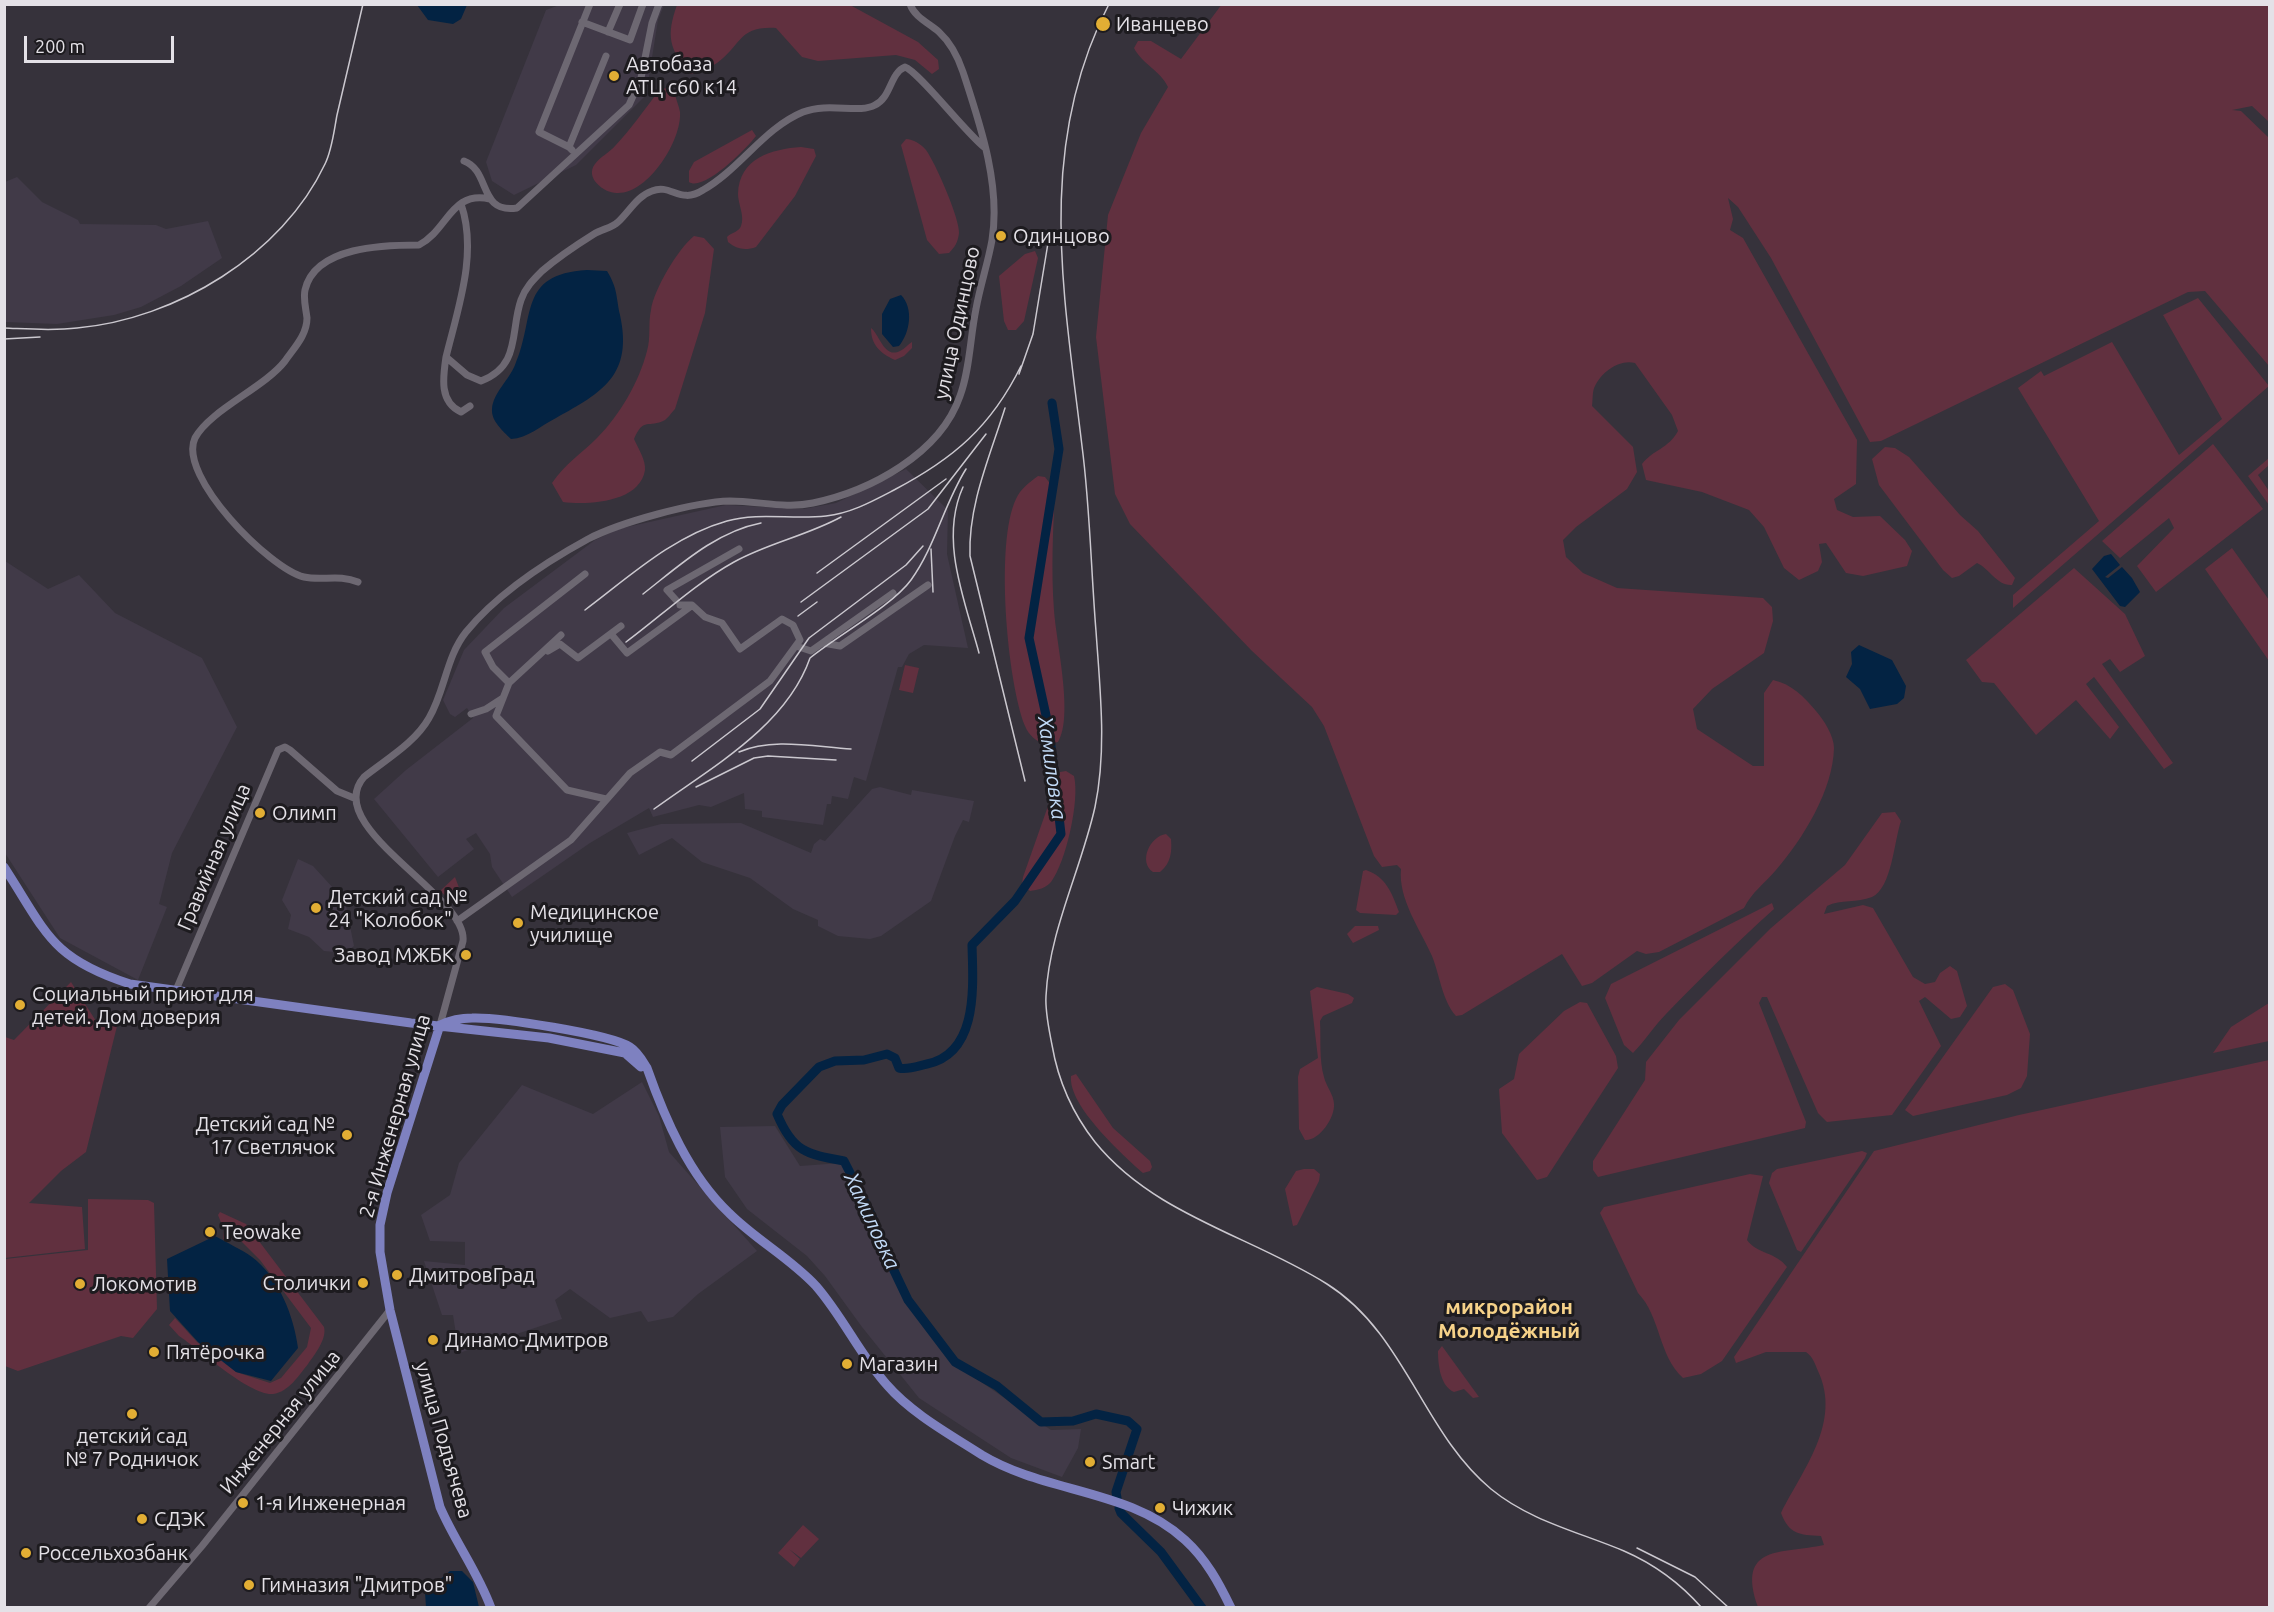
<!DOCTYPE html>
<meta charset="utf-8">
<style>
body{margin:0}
#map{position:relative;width:2274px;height:1612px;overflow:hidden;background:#36323b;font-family:Ubuntu,sans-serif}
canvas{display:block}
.frame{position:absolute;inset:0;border:6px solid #e4e1e7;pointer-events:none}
.scale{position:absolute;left:24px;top:36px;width:150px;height:27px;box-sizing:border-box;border:3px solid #e4e1e7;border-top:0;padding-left:8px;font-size:18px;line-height:21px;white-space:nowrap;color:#e4e1e7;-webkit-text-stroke:4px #1d1b1f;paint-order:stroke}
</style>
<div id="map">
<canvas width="2274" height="1612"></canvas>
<div class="frame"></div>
<div class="scale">200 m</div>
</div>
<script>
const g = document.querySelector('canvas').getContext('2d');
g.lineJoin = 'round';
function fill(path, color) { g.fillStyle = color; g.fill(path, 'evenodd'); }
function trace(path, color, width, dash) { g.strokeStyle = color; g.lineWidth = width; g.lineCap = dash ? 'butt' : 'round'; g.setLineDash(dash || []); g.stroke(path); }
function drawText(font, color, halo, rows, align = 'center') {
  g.font = font + ' Ubuntu,sans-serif'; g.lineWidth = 6; g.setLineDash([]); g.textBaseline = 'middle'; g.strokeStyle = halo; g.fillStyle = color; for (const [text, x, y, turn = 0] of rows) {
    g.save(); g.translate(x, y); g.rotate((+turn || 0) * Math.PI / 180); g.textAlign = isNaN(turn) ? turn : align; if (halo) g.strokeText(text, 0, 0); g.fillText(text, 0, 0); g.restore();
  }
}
const built = new Path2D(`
 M562 4 664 5 658 20 646 95 576 165 514 195 492 181 486 162 546 10Z
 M17 177 42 202 78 220 80 224 156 225 166 229 208 221 222 258 181 286 141 307 114 315 57 324 5 322V182Z
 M906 469 948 510 947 554 968 648 924 645 909 654 902 667H898L866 781 854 777 848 799 832 796 831 804H827L823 825 762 817V811L745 809 744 793 711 807 699 805 653 817 649 808 590 843 512 897 492 867 490 854 476 833 466 839 474 849 438 877 374 799 406 770 473 718 467 708 455 717 450 714 443 700 464 650 504 608 595 540 618 529 726 505 803 509 836 503Z
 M5 561 48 589 79 575 115 613 202 658 237 727 172 853 159 904 167 907 138 980 60 938 5 853Z
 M880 787 911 795 912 790 974 801 969 822 963 820 955 836 931 901 881 936 870 939 838 936 818 926V920L793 909 750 878 702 862 672 838 639 855 627 833 661 824 741 823 811 853 814 844 820 839 825 841 872 789Z
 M298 859 313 866 345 901 354 946 345 953 324 951 309 937 288 929 291 915 282 900Z
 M642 1082 659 1116 669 1152 757 1251 698 1294 673 1317 648 1322 641 1311 610 1318 570 1289 555 1300 562 1319 459 1353 453 1315H442L424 1261 465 1265V1242L430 1241 421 1215 450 1195 459 1163 522 1085 593 1114Z
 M775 1126 800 1166 841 1163 912 1308 955 1364 1051 1430 1081 1429 1078 1448 1062 1477 1011 1458 919 1398 862 1327 825 1276 807 1256 747 1209 725 1177 720 1127Z`);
const green = new Path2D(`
 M1222 4 2269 5V122L2252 106 2232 110 2241 111 2269 138V366L2205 291 2188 292 1881 441 1870 442 1771 258 1738 207 1728 198 1733 219 1730 230 1743 238 1857 440 1856 484 1834 499 1837 510 1853 517 1880 516 1905 540 1912 551 1907 566 1863 576 1846 573 1826 543 1819 544 1822 562 1818 571 1799 580 1784 568 1764 527 1749 510 1702 492 1646 480 1642 464C1654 449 1668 449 1678 431L1672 415 1635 363C1619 359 1602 372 1595 386 1592 391 1593 400 1592 406L1633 447 1637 472 1627 489 1576 527 1563 540 1566 557 1583 573 1617 588 1763 598 1772 607 1773 621 1764 653 1712 689 1693 709 1697 729 1753 766H1764V693L1773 680C1792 684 1804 697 1816 711 1824 720 1834 736 1834 748 1833 790 1803 839 1776 870 1765 883 1752 892 1744 908L1659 952 1646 954 1637 951 1592 983 1582 986 1562 954 1462 1015 1456 1016C1442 1000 1440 976 1432 956 1420 929 1398 899 1401 869L1397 865 1382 867 1374 856 1324 726 1312 707 1252 651 1130 524 1115 494 1096 337 1108 215 1141 133 1168 87C1160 70 1142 64 1134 48L1138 41H1151L1181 59Z
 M677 5H850L918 42 938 60 939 69 932 74 915 60 896 55 818 61 802 57 776 28C738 26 742 45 717 63 708 69 700 72 690 74 669 49 666 36 677 5Z
 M665 88 675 94C676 100 679 106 680 112 682 140 649 193 618 193 605 194 584 178 595 164 600 157 610 152 615 146 631 129 644 110 658 92Z
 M752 130 756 136C747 148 704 192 689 182V171L694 162Z
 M906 139C913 139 921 144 926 150 935 162 960 219 959 233 958 242 955 247 949 253L939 254 927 240 901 145Z
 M801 147 814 149 816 156 795 196 756 247C745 251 736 249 728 242L727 237C732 232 739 232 741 226 745 216 738 204 738 194 739 158 772 149 801 147Z
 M694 236 704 238 714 249 705 313 675 409C672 412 668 418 665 420 648 429 644 416 634 439 638 448 646 460 645 470 640 503 587 505 563 502L552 483C565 464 582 453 597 438 620 415 639 382 647 351 651 338 648 323 651 310 654 289 678 249 694 236Z
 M1035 251 1038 258 1024 321 1016 330H1008L1004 321 999 276 1025 254Z
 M2198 298 2269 386 2013 608V595L2099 521 2018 388 2041 371 2044 376 2112 342 2179 455 2222 419 2163 315Z
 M871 328C880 335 884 359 900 351 905 349 908 344 912 342V348L904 356 895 360C880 353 871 345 871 328Z
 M2213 444 2263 509 2156 592 2137 566 2174 528 2169 518 2120 558 2102 541Z
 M1885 447 1895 448 1909 457 1960 515 1978 531 2015 578 2012 585C1997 586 1990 569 1977 563L1959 576 1952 578 1943 570 1879 485 1872 459Z
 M2269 458V465L2258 475 2269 491V505L2248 476Z
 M1038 476 1045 477 1055 490C1053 530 1051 570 1054 610 1056 642 1074 716 1058 742L1044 745C1036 740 1029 736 1025 726 1007 681 995 542 1016 499 1020 489 1030 482 1038 476Z
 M2232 548 2269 600V661L2205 569Z
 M2074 568 2125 614 2145 656 2120 672 2110 659 2102 664 2173 763 2164 769 2094 677 2086 684 2119 727 2110 739 2076 700 2036 735 1994 683 1982 682 1966 660Z
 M905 665 919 668 913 693 899 690Z
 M1066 771 1074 776C1080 800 1066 862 1051 882 1046 888 1038 890 1030 891L1022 884 1023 877 1060 772Z
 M1895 812 1901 821C1894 841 1892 888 1872 897 1857 903 1841 899 1827 906L1824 914 1863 905 1873 908 1913 977 1925 984 1935 982 1940 973 1950 966 1957 971 1967 1006 1960 1017 1951 1019 1925 997 1919 1001 1941 1046 1892 1115 1827 1122 1818 1113 1767 997H1762L1759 1003 1806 1122 1805 1128 1598 1177 1593 1170V1161L1645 1080 1646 1062 1679 1020 1771 928 1845 865 1882 813Z
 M1166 834 1171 839C1172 852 1171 863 1160 872H1153C1138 862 1150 836 1166 834Z
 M1366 870C1386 877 1392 893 1399 912L1396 915 1360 913 1356 910 1363 871Z
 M455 877 461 893 451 901 440 891Z
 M1772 903 1774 909C1736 943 1701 978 1666 1014 1654 1026 1645 1041 1633 1053L1624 1045 1605 998 1611 984Z
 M1355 926H1378L1379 930 1353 943 1347 934Z
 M71 982 96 1021 109 1026 118 1022 86 1152 61 1171 29 1203 82 1207 85 1249 5 1258V1037L14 1040Z
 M2005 984 2013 990 2030 1034 2027 1076 2021 1088 2007 1095 1913 1116 1905 1110 1993 987Z
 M1317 987 1348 994 1354 998 1352 1003 1323 1016 1320 1021C1321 1039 1319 1060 1324 1077 1326 1086 1334 1095 1334 1104 1335 1118 1319 1141 1305 1140L1299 1129 1298 1077 1300 1069 1318 1058 1310 991Z
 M1580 1002 1587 1003 1616 1056 1618 1068 1547 1177 1537 1180 1502 1133 1499 1089 1514 1079 1519 1054 1564 1011Z
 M2269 1003V1041L2213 1053 2231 1027Z
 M2269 1060V1607H1758C1736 1544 1782 1554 1824 1545L1821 1536C1799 1535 1789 1534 1781 1513 1803 1469 1842 1422 1818 1371 1815 1364 1813 1357 1806 1352H1766L1736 1363 1734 1357 1874 1151 2019 1115Z
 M1076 1074 1113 1128 1150 1161 1152 1167 1150 1171 1143 1173C1123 1155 1068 1106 1071 1076Z
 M1862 1151 1867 1153 1865 1158 1801 1252 1797 1250 1769 1183 1772 1173 1777 1169Z
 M1304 1169H1314L1320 1174 1319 1181 1297 1225 1293 1226 1285 1189 1296 1171Z
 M1750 1174 1763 1176 1747 1240C1757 1254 1776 1252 1787 1267L1722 1361 1701 1374 1683 1378C1658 1355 1661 1317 1638 1293L1600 1213 1604 1207Z
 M88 1199 148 1200 154 1203 157 1309 133 1338 121 1336 18 1371 5 1366V1259L88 1250Z
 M220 1212 246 1224 324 1327C327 1339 315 1354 308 1364 299 1375 289 1392 273 1394 250 1396 199 1349 179 1336L169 1325 175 1318 197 1342 236 1372 270 1383 281 1378 307 1347 311 1328 260 1260 238 1238 223 1239 224 1230 218 1215Z
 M1442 1346 1479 1397 1473 1398 1464 1389 1454 1392C1440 1386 1438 1364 1438 1351Z
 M803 1525 819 1539 801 1558 789 1549 800 1559 794 1567 778 1553Z`);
const water = new Path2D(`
 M417 5H467L461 19 453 24 428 20Z
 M587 270 607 271C618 289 616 297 620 315 633 375 603 392 556 418 540 426 528 438 511 439 503 431 491 421 492 409 493 393 509 380 515 365 536 318 517 274 587 270Z
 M901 295C914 308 910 333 899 346L893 347 882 334V314L890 299Z
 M2111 554 2120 565 2105 577 2108 578 2122 567 2132 578 2140 592 2125 607 2120 606 2092 569 2104 556Z
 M1859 645 1892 660 1906 686 1904 698 1897 704 1870 709 1860 689 1846 677 1852 664 1851 652Z
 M215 1236C227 1243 241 1249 252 1257 279 1277 294 1317 298 1348L271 1381 236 1372 198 1342 170 1311 167 1259Z
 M450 1571H462L473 1582 479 1607H426L425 1592Z`);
const river = new Path2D(`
 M1052 403 1059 449 1029 638 1049 729 1061 834 1015 901 972 945C973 985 979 1053 927 1064 918 1066 908 1070 899 1068L895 1058 887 1054 864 1060 835 1061 819 1067 782 1105 777 1114C793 1152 806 1154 844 1161L871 1214 888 1258 908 1300 955 1362 997 1386 1041 1422 1073 1421 1096 1414 1128 1421 1137 1429 1116 1492 1117 1498
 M1119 1508 1121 1513 1161 1552 1202 1608`);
const minor = new Path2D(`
 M582 22 630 40 643 4
 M608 32 620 4
 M569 147 539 132 590 4
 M572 150 569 147 606 56
 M464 161C491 171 478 214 517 208L629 105 641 78 652 23 659 4
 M461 204C478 253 458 308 446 357L467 375 481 381C521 366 510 331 521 300 525 288 533 280 542 271 556 259 578 244 594 234 602 229 612 228 618 222 629 212 637 196 652 191 671 183 680 205 703 190 740 169 764 128 803 112 829 102 859 114 875 105 891 98 890 73 905 67 919 72 965 132 984 147
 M446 357C443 377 439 402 461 412L470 406
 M358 582C339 574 322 581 304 577 270 569 177 476 195 438 210 410 264 388 285 361 294 348 307 335 307 318 306 309 303 299 305 290 315 246 385 245 419 245 448 230 451 190 490 199
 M676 600 667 590 739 549
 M611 634 627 653 690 607
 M561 635 509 683 496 716 567 790 606 799
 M823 643 840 646 928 585
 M796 646 811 651 893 593
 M548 651 560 644 578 658 621 626
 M509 683 493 667 485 652 585 574
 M471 714 486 709 503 698
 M457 921 571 840 630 773 660 752 671 755 770 681 800 640 793 625 782 619 740 649 722 623 705 617 692 605H680
 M176 990 278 750 285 747 290 750 337 791 354 798
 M440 1025 463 941C468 895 320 827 364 777 385 760 415 743 429 718 445 691 446 657 466 632 498 593 544 563 588 539 621 522 694 502 730 501 758 501 786 509 813 503 870 491 940 454 960 396 970 369 970 338 976 309 980 286 988 263 992 240 1001 185 980 124 963 72 958 57 951 43 939 32 929 23 915 18 910 4
 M149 1608 202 1546 390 1310`);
const major = new Path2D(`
 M4 867C47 933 50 958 130 984L411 1023 549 1038 625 1053 641 1067
 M440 1025C451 1020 460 1018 472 1018 498 1017 610 1034 630 1047 638 1052 642 1060 647 1068 665 1119 689 1175 729 1213 756 1240 790 1258 816 1286 843 1317 860 1355 887 1385 911 1413 951 1435 982 1455 1045 1493 1130 1489 1185 1540 1206 1559 1219 1583 1231 1608
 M440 1025 387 1193 380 1225V1252L390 1310 440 1507C455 1542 478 1572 491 1608`);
const rail = new Path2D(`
 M1109 4C1035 147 1064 295 1082 446 1090 507 1091 570 1096 631 1100 690 1107 749 1095 807 1081 870 1049 931 1046 996 1045 1012 1049 1029 1052 1045 1058 1080 1073 1114 1095 1142 1154 1215 1251 1236 1327 1284 1405 1333 1423 1433 1491 1489 1530 1521 1579 1532 1624 1551 1654 1564 1680 1583 1702 1608
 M4 328C29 329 53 331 77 328 176 319 282 255 325 164 332 150 334 131 337 115 346 78 354 41 363 4
 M4 339 40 337
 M1019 374 1033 334 1049 237
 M1005 408C990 456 968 505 970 556L1025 781
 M963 487C939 540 965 601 979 653
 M931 549 933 592
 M817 573 946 479
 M643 594C679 566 715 532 761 523
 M801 602 928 509 986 434
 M585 610C629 577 673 536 727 521 759 512 793 520 826 516 851 513 871 502 894 490 953 459 991 427 1021 366
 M798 616 817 602
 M626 642C661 616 696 583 734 562 768 543 806 536 841 517
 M739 752C772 737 816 747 851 749
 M692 761 760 709 809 638 906 565 923 546
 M696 787 754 758 768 756 836 760
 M654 809C710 768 786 727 810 658 838 635 892 606 911 580 935 547 944 504 966 469
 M1637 1548 1695 1577 1729 1608`);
const markers = [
 [1103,24,8,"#e2ae34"],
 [614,76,6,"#e2ae34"],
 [1001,236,6,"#e2ae34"],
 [260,813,6,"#e2ae34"],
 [316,908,6,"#e2ae34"],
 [518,923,6,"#e2ae34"],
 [466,955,6,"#e2ae34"],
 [20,1005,6,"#e2ae34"],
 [347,1135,6,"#e2ae34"],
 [210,1232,6,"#e2ae34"],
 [397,1275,6,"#e2ae34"],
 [363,1283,6,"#e2ae34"],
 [80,1284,6,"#e2ae34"],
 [433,1340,6,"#e2ae34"],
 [154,1352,6,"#e2ae34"],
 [847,1364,6,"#e2ae34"],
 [132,1414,6,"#e2ae34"],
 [1090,1462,6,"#e2ae34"],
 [243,1503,6,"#e2ae34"],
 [1160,1508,6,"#e2ae34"],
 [142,1519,6,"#e2ae34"],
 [26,1553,6,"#e2ae34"],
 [249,1585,6,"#e2ae34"]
];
const poiNames = [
 ["Иванцево",1116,24],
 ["Автобаза",626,64],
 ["АТЦ с60 к14",626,87],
 ["Одинцово",1013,236],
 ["Олимп",272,813],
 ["Детский сад №",328,897],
 ["24 \"Колобок\"",328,920],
 ["Медицинское",530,912],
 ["училище",530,935],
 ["Завод МЖБК",454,955,"right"],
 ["Социальный приют для",32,994],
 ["детей. Дом доверия",32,1017],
 ["Детский сад №",335,1124,"right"],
 ["17 Светлячок",335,1147,"right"],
 ["Teowake",222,1232],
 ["ДмитровГрад",409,1275],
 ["Столички",351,1283,"right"],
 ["Локомотив",92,1284],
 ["Динамо-Дмитров",445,1340],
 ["Пятёрочка",166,1352],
 ["Магазин",859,1364],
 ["детский сад",132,1436,"center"],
 ["№ 7 Родничок",132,1459,"center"],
 ["Smart",1102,1462],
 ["1-я Инженерная",255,1503],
 ["Чижик",1172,1508],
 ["СДЭК",154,1519],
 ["Россельхозбанк",38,1553],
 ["Гимназия \"Дмитров\"",261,1585]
];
const streetNames = [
 ["улица Одинцово",957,323,-78],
 ["Гравийная улица",214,857,-67],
 ["2-я Инженерная улица",395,1116,-74],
 ["Инженерная улица",280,1422,-51],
 ["улица Подъячева",444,1440,74]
];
const waterNames = [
 ["Хамиловка",1052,768,82],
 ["Хамиловка",872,1221,65]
];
const neighbourhoodNames = [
 ["микрорайон",1509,1307],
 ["Молодёжный",1509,1331]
];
fill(built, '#413a48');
fill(green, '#61303f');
fill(water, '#032343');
trace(river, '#032343', 9);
trace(minor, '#6d6872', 7);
trace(major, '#7e81c0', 9);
trace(rail, '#cbc8cf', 1.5);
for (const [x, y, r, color] of markers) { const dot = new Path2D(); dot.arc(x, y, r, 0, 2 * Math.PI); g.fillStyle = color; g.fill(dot); trace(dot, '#1d1b1f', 2); }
drawText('20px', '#e4e1e7', '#1d1b1f', poiNames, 'left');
drawText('20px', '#e4e1e7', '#1d1b1f', streetNames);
drawText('italic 21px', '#c2daf7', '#1d1b1f', waterNames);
drawText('bold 21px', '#f6d289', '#1d1b1f', neighbourhoodNames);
</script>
